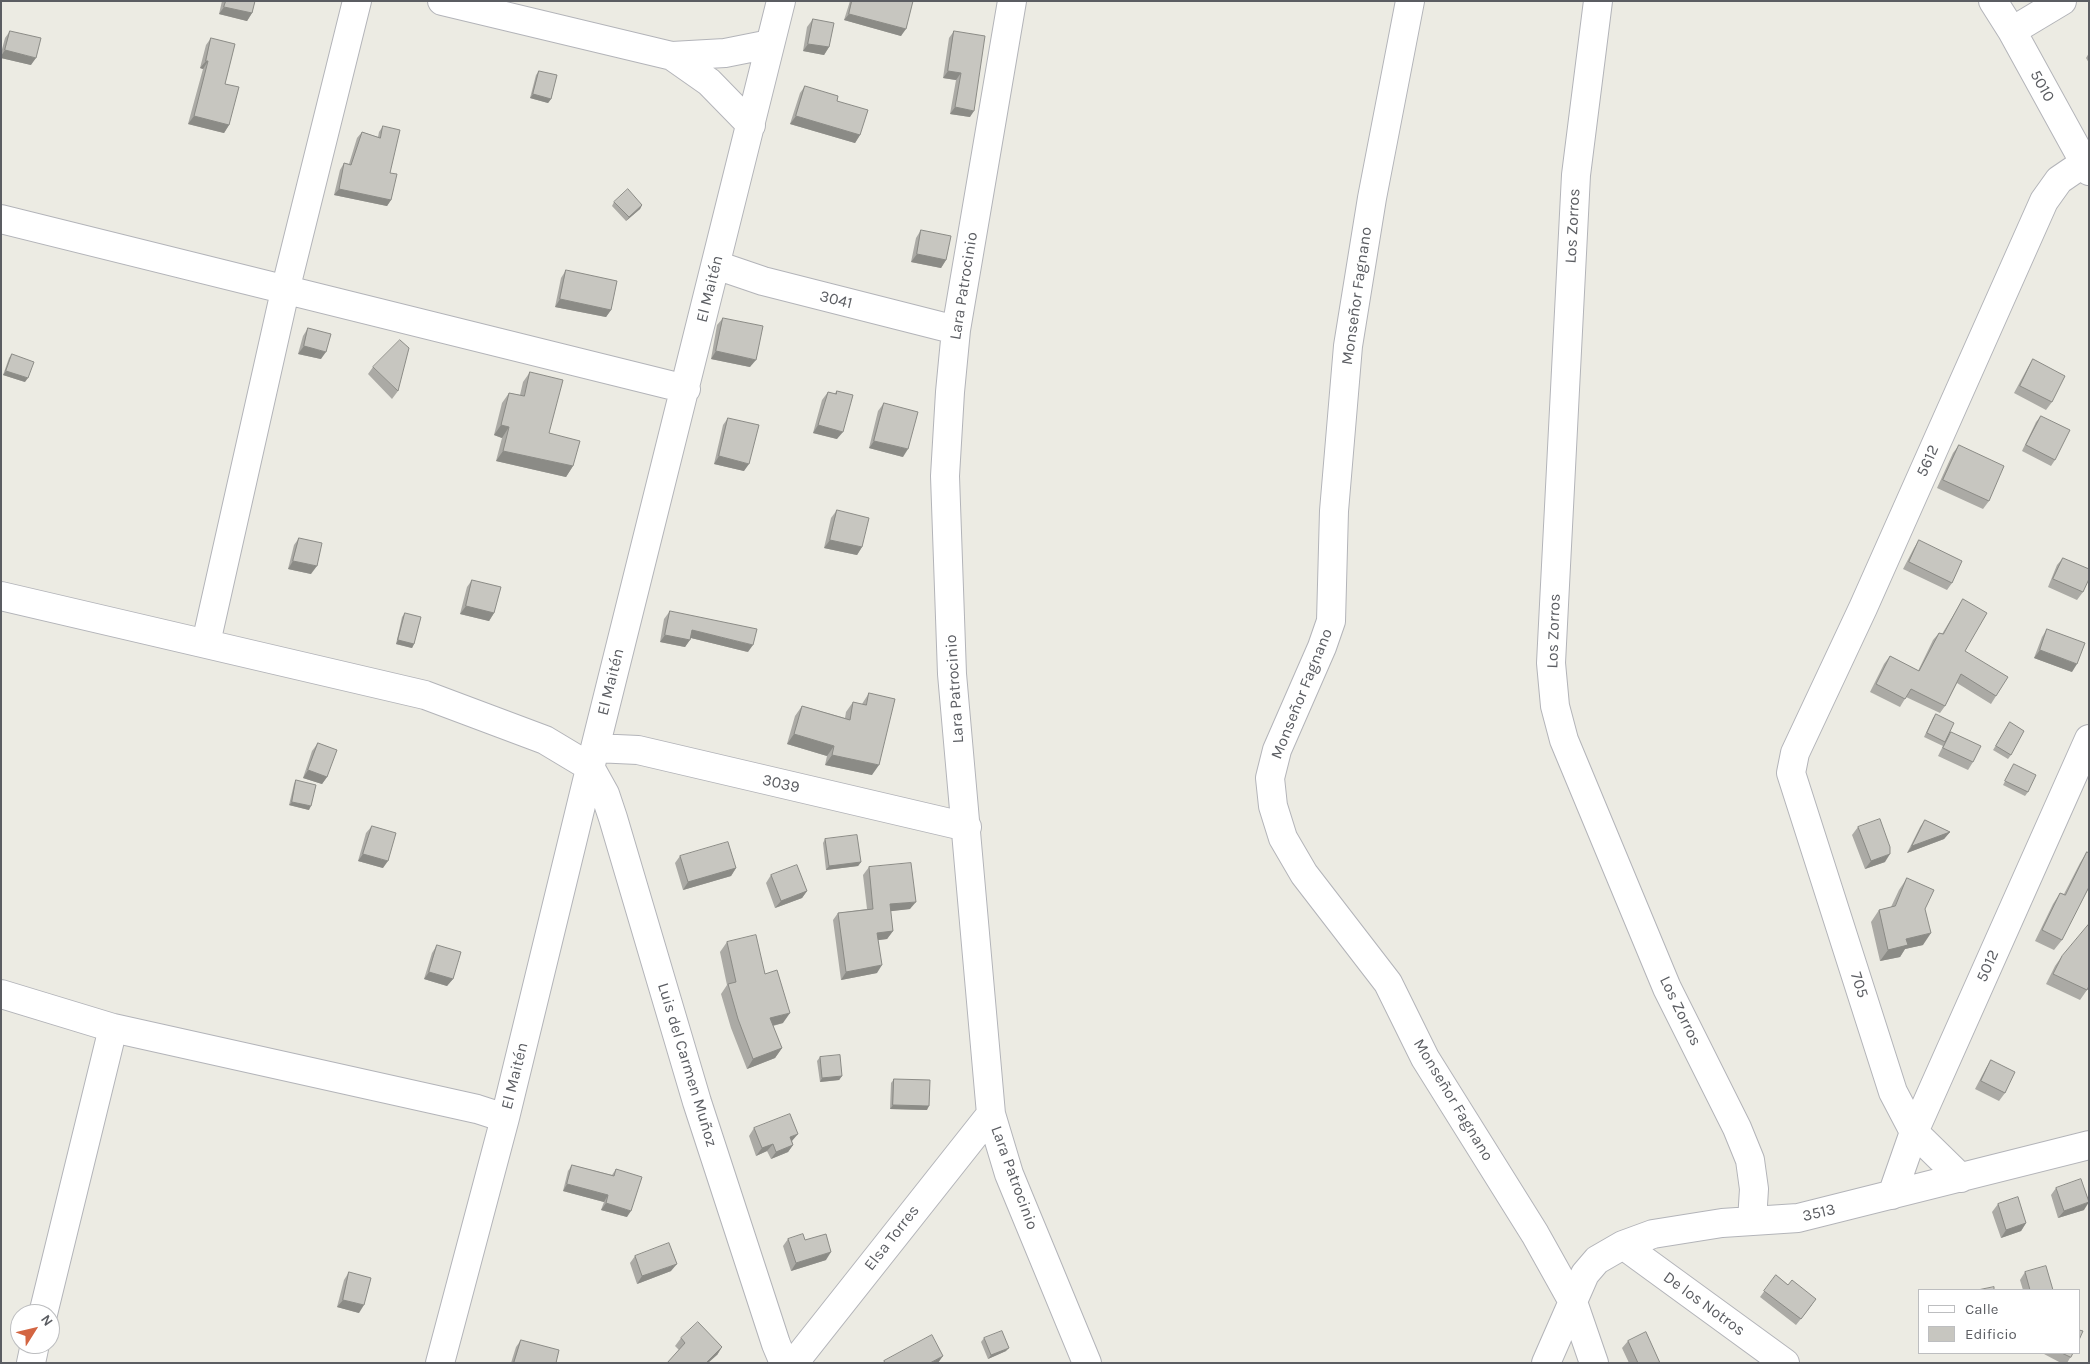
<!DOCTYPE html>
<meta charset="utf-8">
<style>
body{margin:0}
#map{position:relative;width:2090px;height:1364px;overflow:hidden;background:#ecebe3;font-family:Karla,sans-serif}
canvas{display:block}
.frame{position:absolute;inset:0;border:2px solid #5b5d62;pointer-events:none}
.legend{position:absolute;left:1918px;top:1289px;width:162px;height:65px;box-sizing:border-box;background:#fff;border:1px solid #bdbec0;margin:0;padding:6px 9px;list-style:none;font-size:15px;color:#5b5d62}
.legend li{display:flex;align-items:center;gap:10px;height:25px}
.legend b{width:25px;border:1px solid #bdbec0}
.north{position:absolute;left:10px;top:1304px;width:50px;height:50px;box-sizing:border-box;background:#fff;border:1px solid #bdbec0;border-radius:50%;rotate:54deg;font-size:14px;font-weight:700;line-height:20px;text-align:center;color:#5b5d62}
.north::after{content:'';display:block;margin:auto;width:18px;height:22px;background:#d36542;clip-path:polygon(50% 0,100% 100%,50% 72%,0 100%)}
</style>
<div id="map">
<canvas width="2090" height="1364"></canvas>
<div class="frame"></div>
<ul class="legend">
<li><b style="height:6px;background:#fff"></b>Calle</li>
<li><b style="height:14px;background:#c7c6c0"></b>Edificio</li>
</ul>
<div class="north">N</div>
</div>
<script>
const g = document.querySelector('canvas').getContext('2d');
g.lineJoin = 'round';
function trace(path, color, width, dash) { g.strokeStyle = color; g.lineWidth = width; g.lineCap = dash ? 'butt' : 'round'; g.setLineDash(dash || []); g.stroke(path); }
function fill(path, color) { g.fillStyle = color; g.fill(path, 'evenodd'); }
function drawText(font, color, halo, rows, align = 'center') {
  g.font = font + ' Karla,sans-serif'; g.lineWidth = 4; g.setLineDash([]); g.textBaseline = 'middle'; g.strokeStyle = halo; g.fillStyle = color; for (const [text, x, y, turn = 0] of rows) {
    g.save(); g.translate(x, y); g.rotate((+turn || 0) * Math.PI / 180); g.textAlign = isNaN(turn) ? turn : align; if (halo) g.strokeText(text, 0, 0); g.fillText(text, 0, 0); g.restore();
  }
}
const minor = new Path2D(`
 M442 1 672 56 725 53 770 44
 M1012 1 956 330 950 392 945 476 952 674 991 1114 1009 1174 1087 1363
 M1410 1 1372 198 1348 346 1334 511 1331 621 1322 647 1277 750 1270 778 1273 806 1283 838 1304 874 1388 983 1425 1058 1535 1234 1573 1302 1594 1363
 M1598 1 1576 175 1551 663 1555 706 1564 740 1667 988 1737 1128 1750 1160 1754 1189 1752 1221
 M1993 1 2012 31 2089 171
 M2012 31 2062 1
 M672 56 709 82 751 125
 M1 219 686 389
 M716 265 763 281 956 330
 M1 596 425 695 545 740 590 767 605 794 613 818 697 1102 776 1344 784 1363
 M206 643 285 291 357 1
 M595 748 638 750 967 827
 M1 994 113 1028 477 1109 505 1118
 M1961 1178 1914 1132 1893 1092 1791 773 1795 753 1863 608 2044 201 2059 180 2084 163
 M1892 1195 1914 1132 2089 739
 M1623 1245 1785 1363
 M43 1314 113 1028
 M31 1363 35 1344
 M440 1363 505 1118 595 748 781 1
 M794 1363 991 1114
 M1546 1363 1585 1274 1597 1260 1623 1245 1653 1234 1722 1223 1798 1218 2089 1145`);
const wall = new Path2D(`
 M222 1H255L252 13 247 21 219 14Z
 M850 1H913L901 36 844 20Z
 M813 19 829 47 824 55 803 51 807 27Z
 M10 31 31 65 1 58V53L5 38Z
 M954 31 970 117 950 114 956 80 943 78 949 38Z
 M211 38 225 84 229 125 224 133 188 124 203 69 200 68 206 45Z
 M2089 53V63L2086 58Z
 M539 71 551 99 548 103 530 98 536 75Z
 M805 86 837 101 860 135 855 143 790 124 800 93Z
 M383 126 390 173 391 200 387 206 334 195 340 170 344 163 349 164 357 138 362 132 378 137 379 132Z
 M614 202 642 205 640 209 626 221 612 206Z
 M921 230 946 260 941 268 911 262 916 238Z
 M566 270 611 310 606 317 555 307 561 278Z
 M723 318 750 367 711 359 717 325Z
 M308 328 321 359 298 354 303 336Z
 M12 354 25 382 3 375 9 358Z
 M2033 359 2052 402 2046 410 2014 393 2028 367Z
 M373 367 398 391 392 399 368 374Z
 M530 372 549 433 573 466 566 477 496 461 502 438 494 435 502 403 509 393 520 395 523 382Z
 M837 391V439L813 433 822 400 828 392 834 394Z
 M884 403 903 457 869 448 878 411Z
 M2041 416 2055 460 2051 466 2022 451 2036 422Z
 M728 418 744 471 714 464 723 425Z
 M1959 445 1989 501 1983 509 1937 488 1953 453Z
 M837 510 862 547 857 555 824 548 831 518Z
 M299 538 311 574 288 569 294 545Z
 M1919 540 1952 583 1947 590 1903 569 1914 548Z
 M2063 558 2083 592 2077 600 2048 587 2057 565Z
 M472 580 494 613 489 621 460 614 467 587Z
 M1963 599 1965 651 1996 696 1991 704 1957 683 1945 706 1940 713 1906 697 1900 707 1870 692 1884 664 1890 656 1918 671 1933 640 1939 633 1942 634Z
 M670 611 748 652 691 638 685 647 660 642 664 619Z
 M405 613 414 644 412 648 396 644 402 617Z
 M2047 629 2072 672 2034 658 2042 637Z
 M869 693 872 775 825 765 827 756 787 744 795 716 802 706 845 718 846 712 853 702 862 704Z
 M1936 714 1948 736 1951 732 1973 762 1968 770 1938 756 1943 746 1924 737 1933 718Z
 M2010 722 2011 755 2008 759 1993 750Z
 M318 743 327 777 322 784 303 778 312 751Z
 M2014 764 2028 792 2025 796 2003 785Z
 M296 780 309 810 289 805 294 784Z
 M1925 820 1950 832 1944 839 1907 853 1920 827Z
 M372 826 383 868 358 861 366 833Z
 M1858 827 1885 862 1865 869 1852 835Z
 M825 839 861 862 858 866 826 870 823 843Z
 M2087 852 2062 940 2054 950 2035 941 2053 904 2060 893 2064 894 2080 863Z
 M680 856 736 868 731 876 683 890 675 863Z
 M869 867 910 909 890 911 893 931 887 939 878 940 877 973 841 980 833 920 838 913 867 909 863 875Z
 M771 875 807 891 802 898 775 908 766 883Z
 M1907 878 1925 909 1923 945 1905 949 1900 957 1880 961 1871 922 1879 910 1891 907 1899 890Z
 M727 942 765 974 783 1023 773 1026 782 1048 775 1058 747 1069 731 1028 721 994 727 985 720 952Z
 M437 945 453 979 447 986 424 979 432 953Z
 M2062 956 2087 990 2080 1000 2046 984 2055 966Z
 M820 1057 842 1076 839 1080 820 1082 817 1061Z
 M1991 1060 2005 1093 1999 1101 1975 1089 1986 1068Z
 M894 1079 927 1110 890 1109 891 1083Z
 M754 1128 792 1141 793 1145 788 1152 771 1159 767 1151 756 1156 749 1136Z
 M572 1165 612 1175 616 1169 627 1217 601 1210 604 1202 563 1191 568 1171Z
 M2056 1188 2084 1210 2058 1218 2051 1195Z
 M1998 1204 2026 1223 2021 1231 2001 1238 1992 1212Z
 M788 1239 805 1240 826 1260 791 1271 783 1246Z
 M635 1256 671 1271 637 1284 630 1263Z
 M349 1272 359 1313 337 1307 344 1280Z
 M2025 1272 2053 1290H2023L2020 1280Z
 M1776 1275 1812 1305 1796 1325 1760 1297Z
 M681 1338 722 1347 717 1355 679 1350 675 1346Z
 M984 1338 1006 1351 988 1359 981 1342Z
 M521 1340 556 1363H511L516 1347Z
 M1628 1341 1660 1363H1629L1622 1348Z
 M2045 1353H2073L2067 1363H2061L2044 1354Z`);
const shadedWall = new Path2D(`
 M224 7 252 13 247 21 219 14Z
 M849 14 906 29 901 36 844 20Z
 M808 44 829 47 824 55 803 51Z
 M5 50 36 58 31 65 1 58V56Z
 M206 61H208L203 69 200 68Z
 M948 71 961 73 956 80 943 78Z
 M533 94 551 99 548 103 530 98Z
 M955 107 974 111 970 117 950 114Z
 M194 116 229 125 224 133 188 124Z
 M796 116 860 135 855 143 790 124Z
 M339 189 391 200 387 206 334 195Z
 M642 205 640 209 626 221 629 217Z
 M917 254 946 260 941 268 911 262Z
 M560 299 611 310 606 317 555 307Z
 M304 346 326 352 321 359 298 354Z
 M716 351 756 360 750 367 711 359Z
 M6 371 28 378 25 382 3 375Z
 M501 425 509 427 502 438 494 435Z
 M818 425 843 432 837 439 813 433Z
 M874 441 908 449 903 457 869 448Z
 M503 451 573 466 566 477 496 461Z
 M719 456 749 464 744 471 714 464Z
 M830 540 862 547 857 555 824 548Z
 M293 561 317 566 311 574 288 569Z
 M466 606 494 613 489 621 460 614Z
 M692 630 753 645 748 652 687 637Z
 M665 635 690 640 685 647 660 642Z
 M398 640 414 644 412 648 396 644Z
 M2040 650 2077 664 2072 672 2034 658Z
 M794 734 834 746 827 756 787 744Z
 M832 755 879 765 872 775 825 765Z
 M308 770 327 777 322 784 303 778Z
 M292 802 311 806 309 810 289 805Z
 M1950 832 1944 839 1907 853 1912 846Z
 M363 854 388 861 383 868 358 861Z
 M1890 854 1885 862 1865 869 1871 861Z
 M861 862 858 866 826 870 829 866Z
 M736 868 731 876 683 890 688 882Z
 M807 891 802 898 775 908 781 901Z
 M916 902 910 909 884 912 890 904Z
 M893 931 887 939 871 941 877 933Z
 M1931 933 1923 945 1905 949 1900 957 1880 961 1888 950 1906 939Z
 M882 965 877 973 841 980 846 972Z
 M429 972 453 979 447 986 424 979Z
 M790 1013 783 1023 763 1028 770 1018Z
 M782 1048 775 1058 747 1069 753 1059Z
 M842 1076 839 1080 820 1082 822 1078Z
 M893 1105 929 1106 927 1110 890 1109Z
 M798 1134 792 1141 784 1144 790 1137Z
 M773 1144 767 1151 756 1156 762 1148Z
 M793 1145 788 1152 771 1159 776 1152Z
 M567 1184 608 1195 604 1202 563 1191Z
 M2089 1202 2084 1210 2058 1218 2064 1211Z
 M606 1203 631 1211 627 1217 601 1210Z
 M2026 1223 2021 1231 2001 1238 2006 1230Z
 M831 1252 826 1260 791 1271 796 1263Z
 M677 1264 671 1271 637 1284 642 1276Z
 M343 1300 364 1305 359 1313 337 1307Z
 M722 1347 717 1355 708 1363H706Z
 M1009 1348 1006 1351 988 1359 991 1355Z
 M943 1356 938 1363H930Z`);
const building = new Path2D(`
 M226 1H255L252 13 224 7Z
 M852 1H913L906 29 849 14Z
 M813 19 834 23 829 47 808 44Z
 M10 31 41 38 36 58 5 50Z
 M954 31 985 36 974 111 955 107 961 73 948 71Z
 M211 38 235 44 225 84 239 87 229 125 194 116 208 61H206Z
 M539 71 557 75 551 99 533 94Z
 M805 86 838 96 837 101 868 110 860 135 796 116Z
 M383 126 400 130 390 173 397 174 391 200 339 189 344 163 351 165 362 132 380 138Z
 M628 189 642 205 629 217 614 202Z
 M921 230 951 236 946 260 917 254Z
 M566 270 617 281 611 310 560 299Z
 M723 318 763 326 756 360 716 351Z
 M308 328 331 334 326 352 304 346Z
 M400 340 409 348 398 391 373 367Z
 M12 354 34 362 28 378 6 371Z
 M2033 359 2065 376 2052 402 2020 386Z
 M530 372 563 380 549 433 580 441 573 466 503 451 509 427 501 425 509 393 524 396Z
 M837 391 853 395 843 432 818 425 828 392 836 394Z
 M884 403 918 412 908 449 874 441Z
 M2041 416 2070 430 2055 460 2026 445Z
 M728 418 759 425 749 464 719 456Z
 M1959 445 2004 466 1989 501 1943 480Z
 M837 510 869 518 862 547 830 540Z
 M299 538 322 543 317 566 293 561Z
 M1919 540 1962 561 1952 583 1909 562Z
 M2063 558 2089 569V579L2083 592 2053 579Z
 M472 580 501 587 494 613 466 606Z
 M1963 599 1987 613 1965 651 2008 677 1996 696 1961 674 1945 706 1911 689 1905 699 1876 684 1890 656 1919 671 1939 633 1943 634Z
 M670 611 757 629 753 645 692 630 690 640 665 635Z
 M405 613 421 617 414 644 398 640Z
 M2047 629 2085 643 2077 664 2040 650Z
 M869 693 895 699 879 765 832 755 834 746 794 734 802 706 850 720 853 702 866 705Z
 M1936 714 1954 723 1945 742 1927 733Z
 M2010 722 2024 731 2011 755 1996 746Z
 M1951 732 1981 746 1973 762 1943 748Z
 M318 743 337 750 327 777 308 770Z
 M2014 764 2036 775 2028 792 2005 781Z
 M296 780 316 785 311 806 292 802Z
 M1880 819 1890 847V854L1871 861 1858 827Z
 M1925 820 1950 832 1912 846Z
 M372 826 396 833 388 861 363 854Z
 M857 835 861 862 829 866 825 839Z
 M728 842 736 868 688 882 680 856Z
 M2087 852 2089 853V887L2062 940 2042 930 2060 893 2065 895Z
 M911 863 916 902 890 904 893 931 877 933 882 965 846 972 838 913 873 909 869 867Z
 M797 865 807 891 781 901 771 875Z
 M1907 878 1934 890 1925 909 1931 933 1906 939 1908 945 1888 950 1879 910 1895 906Z
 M2089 924V986L2087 990 2053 974 2062 956Z
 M756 935 765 974 777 970 790 1013 770 1018 782 1048 753 1059 738 1019 728 984 736 982 727 942Z
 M437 945 461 952 453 979 429 972Z
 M840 1055 842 1076 822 1078 820 1057Z
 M1991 1060 2015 1072 2005 1093 1981 1081Z
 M894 1079 930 1080 929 1106 893 1105Z
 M790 1114 798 1134 790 1137 793 1145 776 1152 773 1144 762 1148 754 1128Z
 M572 1165 614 1176 616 1169 642 1177 631 1211 606 1203 608 1195 567 1184Z
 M2081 1179 2089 1202 2064 1211 2056 1188Z
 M2018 1197 2026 1223 2006 1230 1998 1204Z
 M803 1234 805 1240 826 1234 831 1252 796 1263 788 1239Z
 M669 1243 677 1264 642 1276 635 1256Z
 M2046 1266 2053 1290H2030L2025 1272Z
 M349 1272 371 1278 364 1305 343 1300Z
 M1776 1275 1788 1285 1792 1280 1816 1299 1801 1319 1764 1291Z
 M1994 1287V1290H1978Z
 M698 1322 722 1347 706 1363H667L685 1343 681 1338Z
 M2079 1330 2083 1331 2079 1340Z
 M1002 1331 1009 1348 991 1355 984 1338Z
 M1646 1332 1660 1363H1638L1628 1341Z
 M932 1335 943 1356 930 1363H885L884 1361Z
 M521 1340 559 1350 556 1363H514Z
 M2062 1353H2073L2071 1357Z`);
const streetNames = [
 ["5010",2042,86,61],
 ["Los Zorros",1573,226,-87],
 ["Lara Patrocinio",964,286,-81],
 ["El Maitén",710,289,-76],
 ["Monseñor Fagnano",1357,296,-82],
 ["3041",836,300,14],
 ["5612",1928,461,-66],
 ["Los Zorros",1554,631,-88],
 ["El Maitén",611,682,-76],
 ["Lara Patrocinio",955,689,-94],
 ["Monseñor Fagnano",1302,694,-68],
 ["3039",781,784,13],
 ["5012",1988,966,-66],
 ["705",1859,985,72],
 ["Los Zorros",1680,1011,64],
 ["Luis del Carmen Muñoz",687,1065,73],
 ["El Maitén",515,1076,-76],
 ["Monseñor Fagnano",1453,1100,59],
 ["Lara Patrocinio",1014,1178,70],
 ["3513",1819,1213,-13],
 ["Elsa Torres",892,1238,-52],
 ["De los Notros",1704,1304,36]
];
trace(minor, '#b3b4b9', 30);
trace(minor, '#fff', 28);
fill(wall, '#abaaa5');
fill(shadedWall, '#8b8b86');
fill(building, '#c7c6c0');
trace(building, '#8b8b86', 1);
drawText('16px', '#5b5d62', '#fff', streetNames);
</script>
